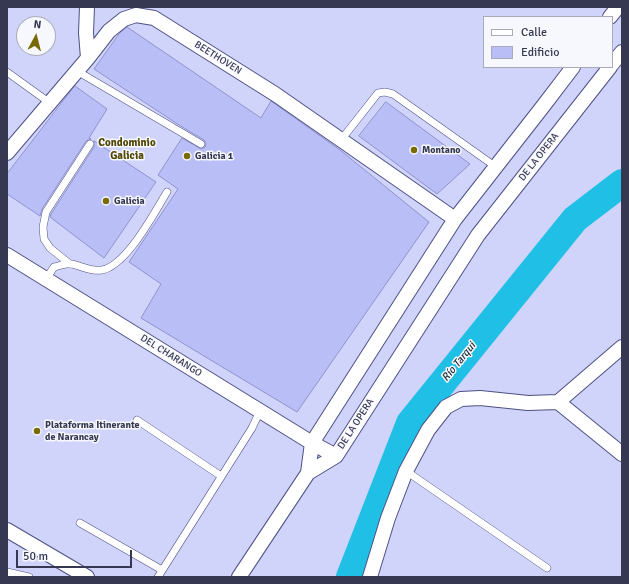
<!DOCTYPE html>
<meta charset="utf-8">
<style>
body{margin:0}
#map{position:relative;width:629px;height:584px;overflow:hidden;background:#d0d4fa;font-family:Signika,sans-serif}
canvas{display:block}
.frame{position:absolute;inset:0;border:8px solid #363851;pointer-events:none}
.legend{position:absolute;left:483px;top:16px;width:130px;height:52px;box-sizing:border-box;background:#f7f8fe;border:1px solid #aaabb9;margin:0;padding:5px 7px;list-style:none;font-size:12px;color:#363851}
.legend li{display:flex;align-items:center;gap:8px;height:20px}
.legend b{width:20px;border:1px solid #aaabb9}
.north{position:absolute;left:16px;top:16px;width:40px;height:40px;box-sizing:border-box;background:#f7f8fe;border:1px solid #aaabb9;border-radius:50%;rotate:7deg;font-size:11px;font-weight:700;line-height:16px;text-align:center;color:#363851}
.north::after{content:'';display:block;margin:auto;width:14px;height:18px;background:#796b04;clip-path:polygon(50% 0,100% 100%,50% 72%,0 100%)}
.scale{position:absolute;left:16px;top:550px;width:116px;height:18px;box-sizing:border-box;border:2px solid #363851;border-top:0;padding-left:5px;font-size:12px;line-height:14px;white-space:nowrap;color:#363851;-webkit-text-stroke:3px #f7f8fe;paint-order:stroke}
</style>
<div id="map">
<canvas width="629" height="584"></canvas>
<div class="frame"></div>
<ul class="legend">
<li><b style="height:5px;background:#fff"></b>Calle</li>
<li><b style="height:11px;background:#b9bff6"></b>Edificio</li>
</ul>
<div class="north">N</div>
<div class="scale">50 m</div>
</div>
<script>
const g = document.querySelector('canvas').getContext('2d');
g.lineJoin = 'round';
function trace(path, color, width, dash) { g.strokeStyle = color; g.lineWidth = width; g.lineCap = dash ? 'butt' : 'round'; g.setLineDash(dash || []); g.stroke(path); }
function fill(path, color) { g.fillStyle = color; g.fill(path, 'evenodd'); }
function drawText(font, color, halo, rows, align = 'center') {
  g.font = font + ' Signika,sans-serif'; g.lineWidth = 3; g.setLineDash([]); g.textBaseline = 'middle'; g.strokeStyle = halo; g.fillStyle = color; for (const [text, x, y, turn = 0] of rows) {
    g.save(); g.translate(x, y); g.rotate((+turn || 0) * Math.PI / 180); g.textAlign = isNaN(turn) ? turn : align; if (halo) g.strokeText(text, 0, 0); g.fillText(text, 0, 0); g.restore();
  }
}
const river = new Path2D(`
 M350 577 410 423 575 219 622 183`);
const building = new Path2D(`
 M127 27 261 118 271 101 340 150 429 222 297 412 141 318 161 284 129 262 178 189 158 175 182 138 201 149 205 147 206 144 204 140 179 125 94 69 119 34Z
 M75 86 107 109 89 138 91 139 86 141 42 209 40 216 7 194V174Z
 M386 102 470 164 437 194 359 136Z
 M94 141 156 182 104 258 50 217 51 214 94 147Z`);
const service = new Path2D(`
 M77 71 201 144
 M7 72 50 103
 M341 140 378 93 385 92 393 94 496 167
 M70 264 50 248 44 239 43 227 46 212 90 144
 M46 279 54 267C59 266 66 263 72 264 81 266 92 272 102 270 127 265 154 213 167 192
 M137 420 221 476
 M406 471 547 568
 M80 523 162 570
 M7 572 29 577
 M158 577 252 428 260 411`);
const minor = new Path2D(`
 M87 7 86 33 88 58
 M610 17 618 7
 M612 64 622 52
 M7 153 88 58 109 31 124 19 136 15 154 18 275 94 455 219
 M7 255 312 443 336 456
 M622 347 558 402 622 454
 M308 473 312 443 455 219 544 105 573 67
 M7 530 87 577
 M239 577 308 473 336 456 478 235 610 67
 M370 577 388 518 406 471 428 430 446 407 461 399 480 398 528 403 558 402`);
const markers = [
 [414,150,4,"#796b04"],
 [187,156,4,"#796b04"],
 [106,201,4,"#796b04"],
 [37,431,4,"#796b04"]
];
const streetNames = [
 ["BEETHOVEN",218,58,32],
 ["DE LA OPERA",539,157,-52],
 ["DEL CHARANGO",171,356,32],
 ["DE LA OPERA",356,424,-57]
];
const poiNames = [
 ["Montano",422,150],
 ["Galicia 1",195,156],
 ["Galicia",114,201],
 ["Plataforma Itinerante",45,425],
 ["de Narancay",45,437]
];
const neighbourhoodNames = [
 ["Condominio",127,143],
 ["Galicia",127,156]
];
const waterNames = [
 ["Río Tarqui",459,362,-51]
];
trace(river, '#20bfe6', 28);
fill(building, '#b9bff6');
trace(building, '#8d92cc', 1);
trace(service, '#4e5086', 8);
trace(minor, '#4e5086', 16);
trace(service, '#fff', 7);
trace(minor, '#fff', 14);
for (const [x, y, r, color] of markers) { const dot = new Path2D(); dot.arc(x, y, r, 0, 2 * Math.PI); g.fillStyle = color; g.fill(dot); trace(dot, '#f7f8fe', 1.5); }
drawText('10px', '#363851', '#f7f8fe', streetNames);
drawText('bold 10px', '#363851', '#f7f8fe', poiNames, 'left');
drawText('bold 11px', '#504603', '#f7f8fe', neighbourhoodNames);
drawText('italic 11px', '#172e35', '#f7f8fe', waterNames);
</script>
